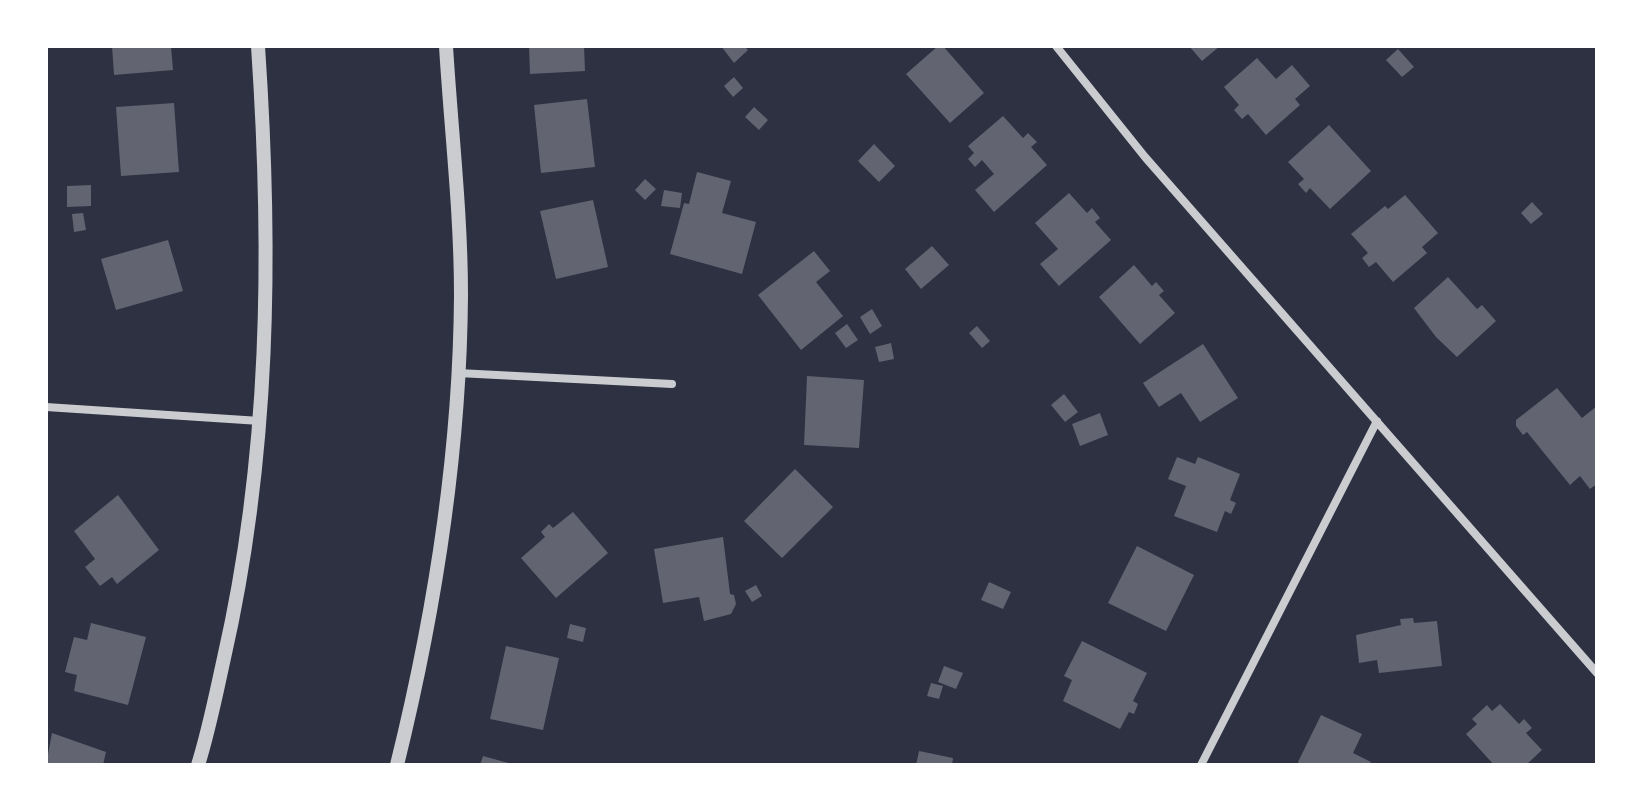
<!DOCTYPE html>
<style>
body{margin:0}
#map{position:relative;width:1643px;height:811px;overflow:hidden;background:#2d3142;font-family:Bitter,serif}
canvas{display:block}
.frame{position:absolute;inset:0;border:48px solid #fff;pointer-events:none}
</style>
<div id="map">
<canvas width="1643" height="811"></canvas>
<div class="frame"></div>
</div>
<script>
const g = document.querySelector('canvas').getContext('2d');
g.lineJoin = 'round';
function fill(path, color) { g.fillStyle = color; g.fill(path, 'evenodd'); }
function trace(path, color, width, dash) { g.strokeStyle = color; g.lineWidth = width; g.lineCap = dash ? 'butt' : 'round'; g.setLineDash(dash || []); g.stroke(path); }
const building = new Path2D(`
 M112 46H171L173 70 114 75Z
 M529 46H584L585 71 530 74Z
 M721 46H744L748 50 734 63Z
 M938 46H943L984 93 950 123 906 74Z
 M1189 46H1220L1202 61Z
 M1398 49 1414 67 1402 77 1386 60Z
 M1257 58 1276 79 1292 65 1310 86 1295 99 1300 105 1266 135 1248 114 1242 119 1234 110 1239 105 1224 87Z
 M734 77 743 88 733 97 724 86Z
 M587 99 595 167 541 173 534 105Z
 M174 103 179 172 121 176 116 107Z
 M754 107 768 120 759 130 745 117Z
 M1003 116 1023 138 1028 133 1037 142 1031 147 1047 165 994 212 975 190 994 174 982 160 975 167 968 159 974 153 968 146Z
 M1329 125 1371 171 1330 209 1310 188 1306 193 1298 184 1304 179 1288 162Z
 M874 144 895 166 879 182 858 161Z
 M697 172 731 181 722 213 756 222 742 274 670 254 684 203 689 204Z
 M645 179 656 189 645 200 635 190Z
 M91 185V206L67 207V186Z
 M664 190 682 193 680 208 661 206Z
 M1069 193 1087 213 1092 208 1100 218 1095 222 1111 240 1059 286 1040 264 1058 249 1035 223Z
 M1405 195 1438 233 1422 247 1427 253 1393 282 1376 262 1369 267 1362 258 1368 253 1351 234 1385 206 1388 209Z
 M593 200 608 267 556 279 540 211Z
 M1532 202 1543 214 1531 224 1521 213Z
 M83 213 86 230 74 232 72 214Z
 M168 240 183 291 116 310 101 259Z
 M932 246 949 265 921 289 905 269Z
 M814 251 830 271 816 282 843 316 801 350 758 295Z
 M1134 265 1152 286 1156 282 1164 291 1159 295 1175 313 1140 344 1099 297Z
 M1448 277 1477 309 1482 305 1496 321 1457 357 1436 337 1414 308Z
 M872 309 882 326 870 334 860 317Z
 M847 324 858 340 846 348 835 333Z
 M977 326 990 341 982 348 969 333Z
 M891 343 894 359 879 362 875 347Z
 M1203 344 1238 398 1200 422 1181 393 1159 407 1143 383Z
 M807 376 864 380 859 448 804 445Z
 M1557 388 1582 418 1597 406V484L1590 489 1580 476 1570 485 1527 432 1523 435 1516 426V420Z
 M1064 394 1078 412 1065 422 1051 405Z
 M1100 413 1108 435 1080 446 1072 424Z
 M1177 457 1195 464 1198 457 1240 474 1230 500 1236 503 1231 514 1225 511 1217 532 1174 516 1186 486 1168 479Z
 M795 469 833 507 782 558 744 521Z
 M118 495 159 550 117 584 112 577 100 586 85 567 95 559 74 531Z
 M573 512 608 553 556 598 521 558 545 537 541 532 549 524 553 528Z
 M723 537 730 594 734 595 736 604 731 614 704 621 699 597 663 603 654 549Z
 M1137 546 1194 575 1166 631 1108 603Z
 M989 582 1011 592 1003 609 981 600Z
 M756 585 762 596 752 602 745 591Z
 M1413 618 1414 623 1437 621 1442 666 1379 673 1377 660 1359 663 1356 635 1401 625 1400 619Z
 M91 623 146 637 128 705 74 691 77 675 65 672 74 637 87 640Z
 M570 624 586 628 583 642 567 638Z
 M1082 641 1147 673 1133 701 1138 704 1134 714 1129 712 1120 729 1063 701 1072 680 1064 676Z
 M506 646 559 658 543 730 490 719Z
 M944 666 963 673 956 689 938 682Z
 M931 683 943 686 939 699 927 696Z
 M1500 704 1519 724 1524 719 1532 728 1526 733 1542 750 1526 765H1494L1466 734 1477 724 1472 719 1487 705 1492 711Z
 M1321 715 1362 734 1353 753 1371 762 1369 765H1300L1298 762Z
 M52 733 106 752 103 765H46Z
 M919 751 953 758 952 765H916Z
 M483 756 512 764V765H480Z`);
const minor = new Path2D(`
 M1056 46 1145 157 1597 673
 M458 373 672 384
 M46 407 260 421
 M1201 765 1377 421`);
const tertiary = new Path2D(`
 M198 765C209 730 216 694 224 658 270 456 272 252 258 46
 M397 765C435 611 460 454 461 295 461 212 451 129 446 46`);
fill(building, '#626471');
trace(minor, '#caccd0', 8);
trace(tertiary, '#caccd0', 14);
</script>
